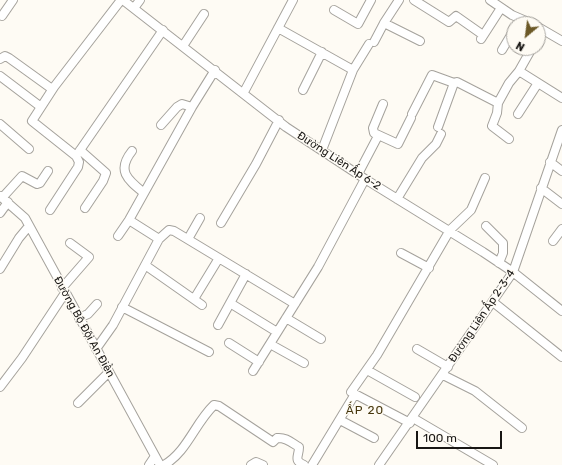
<!DOCTYPE html>
<meta charset="utf-8">
<style>
body{margin:0}
#map{position:relative;width:562px;height:465px;overflow:hidden;background:#fefbf4;font-family:Rubik,sans-serif}
canvas{display:block}
.north{position:absolute;left:506px;top:16px;width:40px;height:40px;box-sizing:border-box;background:#fefbf4;border:1px solid #a29f9a;border-radius:50%;rotate:209deg;font-size:11px;font-weight:700;line-height:16px;text-align:center;color:#181614}
.north::after{content:'';display:block;margin:auto;width:14px;height:18px;background:#6c5927;clip-path:polygon(50% 0,100% 100%,50% 72%,0 100%)}
.scale{position:absolute;left:416px;top:431px;width:86px;height:18px;box-sizing:border-box;border:2px solid #181614;border-top:0;padding-left:5px;font-size:12px;line-height:14px;white-space:nowrap;color:#181614;-webkit-text-stroke:3px #fefbf4;paint-order:stroke}
</style>
<div id="map">
<canvas width="562" height="465"></canvas>
<div class="north">N</div>
<div class="scale">100 m</div>
</div>
<script>
const g = document.querySelector('canvas').getContext('2d');
g.lineJoin = 'round';
function trace(path, color, width, dash) { g.strokeStyle = color; g.lineWidth = width; g.lineCap = dash ? 'butt' : 'round'; g.setLineDash(dash || []); g.stroke(path); }
function drawText(font, color, halo, rows, align = 'center') {
  g.font = font + ' Rubik,sans-serif'; g.lineWidth = 3; g.setLineDash([]); g.textBaseline = 'middle'; g.strokeStyle = halo; g.fillStyle = color; for (const [text, x, y, turn = 0] of rows) {
    g.save(); g.translate(x, y); g.rotate((+turn || 0) * Math.PI / 180); g.textAlign = isNaN(turn) ? turn : align; if (halo) g.strokeText(text, 0, 0); g.fillText(text, 0, 0); g.restore();
  }
}
const minor = new Path2D(`
 M123 0 286 127 365 179 483 252 513 272 562 311
 M399 0 384 23 420 41
 M414 0 449 22 456 16 483 35
 M490 0 512 15 533 24
 M134 8 140 0
 M334 10 358 24 371 0
 M2 16 13 0
 M538 27 562 41
 M278 28 353 70
 M481 39 501 8
 M374 42 384 23
 M183 46 204 14
 M502 50 514 30
 M0 59 5 56 9 58 52 89
 M519 71 532 48
 M0 76 41 107
 M303 90 322 52
 M244 92 293 0
 M498 103 497 113 492 126 509 139
 M383 104 373 128 374 133 398 144 411 118
 M412 114 432 75 454 83 457 82 498 103 509 83 519 71 562 98
 M518 114 538 83
 M0 124 29 149
 M161 125 177 107 182 104 192 107
 M438 127 454 83
 M80 150 106 173 103 181 85 208
 M322 150 353 70 369 44
 M132 151C116 171 128 180 144 193
 M76 156 163 30
 M550 162 562 171
 M358 174 378 136
 M541 188 562 204
 M0 196 25 218 160 465
 M2 198 22 176 37 184 40 183 48 171
 M397 199 422 158 436 144 441 134
 M50 210 78 167 79 162 76 156 32 121 54 87 121 0
 M0 213 8 202
 M129 220 159 239
 M221 223 256 164 279 120
 M486 226 503 243V253L499 263
 M118 236 129 220 192 107 215 70
 M188 239 200 218
 M553 241 562 229
 M401 253 429 268
 M145 265 202 305
 M0 269 19 238 29 226
 M62 288 89 257 70 243
 M194 299 219 258
 M493 302 562 357
 M230 303 277 332
 M122 307 209 352
 M79 318 88 314 97 304
 M286 318 321 339
 M218 325 246 274
 M229 343 259 362
 M270 344 304 363
 M96 349 113 325 159 239 169 230 174 231 184 237 295 304
 M417 349 448 367
 M367 370 415 397
 M253 371 318 267 365 179
 M443 375 475 391 522 428
 M0 387 22 358 65 293
 M78 403 109 372
 M413 418 493 465
 M340 420 374 438
 M410 423 351 392 377 355 450 230 471 210 485 178
 M149 465 155 456
 M164 465C187 452 195 423 214 405L219 406 273 442 277 438C286 437 292 443 299 447 299 457 293 460 304 465
 M251 465 256 462 263 465
 M312 465 355 394
 M379 465 513 272 562 130`);
const streetNames = [
 ["Đường Liên Ấp 6-2",339,161,33],
 ["Đường Liên Ấp 2-3-4",482,316,-56],
 ["Đường Bộ Đội An Điền",84,327,61]
];
const neighbourhoodNames = [
 ["ẤP 20",365,411]
];
trace(minor, '#a5a29c', 10);
trace(minor, '#fff', 8);
drawText('11px', '#181614', '#fefbf4', streetNames);
g.letterSpacing = '1px';
drawText('12px', '#46370e', '#fefbf4', neighbourhoodNames);
g.letterSpacing = '0px';
</script>
